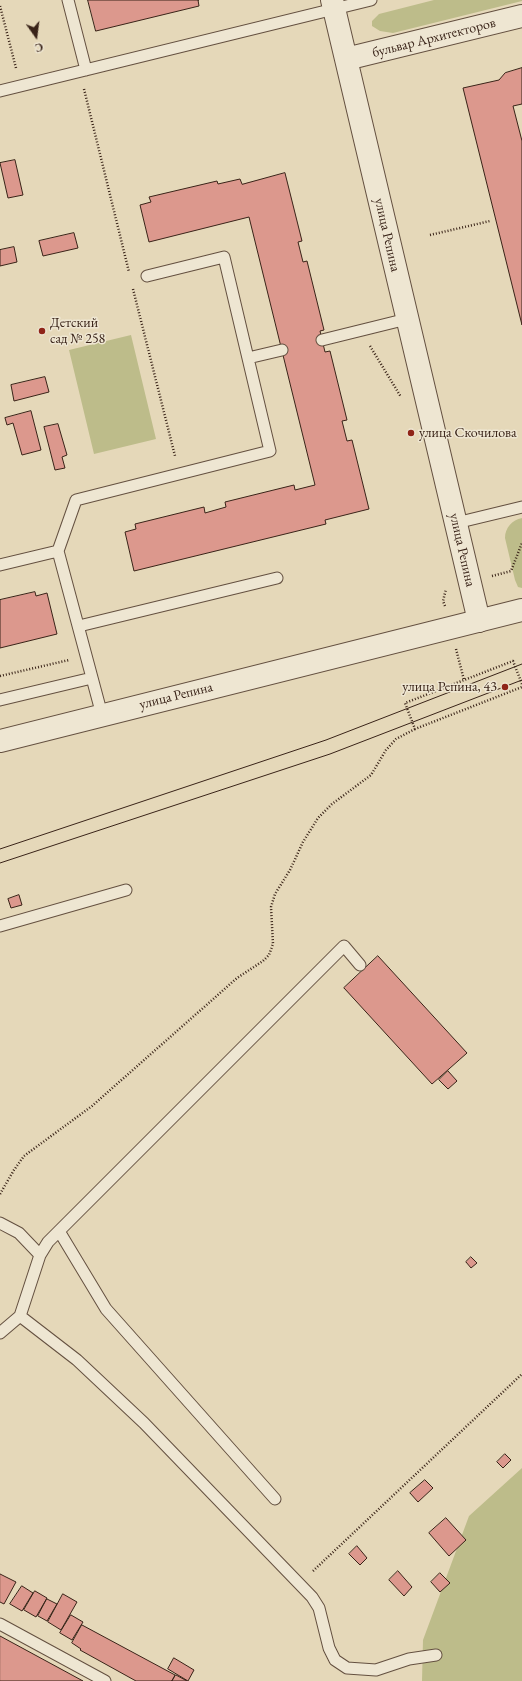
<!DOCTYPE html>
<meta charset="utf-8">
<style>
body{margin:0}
#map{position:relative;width:522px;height:1681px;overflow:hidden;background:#e5d8b9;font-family:"EB Garamond",serif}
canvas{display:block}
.north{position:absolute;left:16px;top:16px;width:40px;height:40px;-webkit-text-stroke:3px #eee6d2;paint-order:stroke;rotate:166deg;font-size:11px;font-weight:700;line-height:16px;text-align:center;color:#392318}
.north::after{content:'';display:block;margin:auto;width:14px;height:18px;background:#392318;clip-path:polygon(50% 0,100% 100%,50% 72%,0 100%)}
</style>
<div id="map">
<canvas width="522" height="1681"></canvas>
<div class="north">С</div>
</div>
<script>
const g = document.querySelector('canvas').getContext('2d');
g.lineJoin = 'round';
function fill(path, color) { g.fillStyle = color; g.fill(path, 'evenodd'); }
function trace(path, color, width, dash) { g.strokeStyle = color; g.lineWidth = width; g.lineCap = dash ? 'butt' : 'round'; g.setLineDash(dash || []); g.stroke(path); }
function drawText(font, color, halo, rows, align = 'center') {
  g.font = font + ' "EB Garamond",serif'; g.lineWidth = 3; g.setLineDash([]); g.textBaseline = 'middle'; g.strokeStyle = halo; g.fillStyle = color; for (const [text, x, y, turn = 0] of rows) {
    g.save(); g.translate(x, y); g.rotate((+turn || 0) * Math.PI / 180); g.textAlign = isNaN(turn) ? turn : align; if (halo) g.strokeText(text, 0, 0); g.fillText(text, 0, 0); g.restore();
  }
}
const green = new Path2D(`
 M434 0H522V1L393 33 380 31 372 26V21L379 14Z
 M131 335 156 439 94 454 69 350Z
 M522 518V588L518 587 515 580 505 538C505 528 512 520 522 518Z
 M522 1468V1681H422L423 1640 469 1516Z`);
const building = new Path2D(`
 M88 0H199H198L199 6 96 31Z
 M522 68V104L513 106 522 141V325L463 88 499 80 505 73Z
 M15 160 23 195 8 198 0 163Z
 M285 173 302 241 298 242 303 262 307 261 324 330 320 331 325 352 330 351 347 420 342 421 347 441 352 440 369 509 325 520 326 524 134 571 125 532 136 529 135 524 204 507 205 513 226 507 225 502 294 485 295 490 315 485 249 217 149 242 140 205 151 202 149 197 217 181 218 184 240 179 242 184Z
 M74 233 78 248 43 256 39 241Z
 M14 247 17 262 0 266V250Z
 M45 377 49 392 14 401 11 385Z
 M31 411 41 450 22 455 13 423 7 425 5 418Z
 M58 424 67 455 62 457 65 468 55 470 44 427Z
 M35 592 36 596 47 593 57 634 0 648V600Z
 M19 895 22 905 11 908 8 899Z
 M378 956 467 1053 432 1084 344 988Z
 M448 1071 457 1081 448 1089 439 1080Z
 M471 1257 477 1263 471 1268 466 1262Z
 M505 1454 511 1460 503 1468 497 1462Z
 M425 1480 433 1488 418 1502 410 1493Z
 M446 1518 466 1540 449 1556 429 1533Z
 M357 1546 367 1558 360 1565 349 1554Z
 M398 1571 412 1587 404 1596 389 1580Z
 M440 1573 450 1583 440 1592 431 1582Z
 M0 1574 16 1582 4 1604 0 1602Z
 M22 1586 33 1593 22 1611 10 1604Z
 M35 1591 47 1598 36 1617 24 1610Z
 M63 1594 77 1602 61 1630 48 1622Z
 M47 1599 57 1604 47 1621 38 1616Z
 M71 1615 83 1622 72 1640 60 1633Z
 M82 1625 175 1675 172 1681H136L80 1650 81 1649 72 1643Z
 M0 1636 83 1681H0Z
 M174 1658 194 1670 188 1681 168 1669Z
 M176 1675 187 1681H172Z`);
const path = new Path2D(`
 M0 6 16 68
 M84 89 129 272
 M430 235 490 221
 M133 289 175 456
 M370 346 401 397
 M492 576 511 571 522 543
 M445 606 443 601 446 589
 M456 649 464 680
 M0 676 69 660
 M522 684 513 661 405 703 415 729 522 687
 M0 1194 14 1170 24 1156 92 1106 237 978 263 961 269 955 273 944 271 907 275 894 290 870 303 842 318 818 332 804 371 775 386 750 396 739 415 729
 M313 1571 522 1374`);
const service = new Path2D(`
 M68 0 86 70
 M0 91 371 0
 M322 340 407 319
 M248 358 282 350
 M456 523 522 507
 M0 565 58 551
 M79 626 277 578
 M0 700 92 678
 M102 715 58 551 76 500 270 451 224 257 147 276
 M0 926 126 890
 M0 1223 19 1233 40 1255
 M59 1231 106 1309 275 1499
 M20 1316 77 1360 144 1423 312 1597 319 1608 329 1648 335 1660 347 1668 376 1670 409 1659 436 1655
 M0 1333 20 1316 40 1255 48 1242 344 946 360 965
 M0 1624 105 1681`);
const minor = new Path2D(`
 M332 0 479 621
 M346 59 522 16`);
const tertiary = new Path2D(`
 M0 741 522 610`);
const tram = new Path2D(`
 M0 849 326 740 522 664
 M0 863 330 754 522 680`);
const markers = [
 [42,331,4,"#8f2418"],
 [411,433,4,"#8f2418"],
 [505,687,4,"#8f2418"]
];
const streetNames = [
 ["бульвар Архитекторов",434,38,-14],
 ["улица Репина",387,235,77],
 ["улица Репина",462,550,77],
 ["улица Репина",176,696,-14]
];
const poiNames = [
 ["Детский",50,323],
 ["сад № 258",50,339],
 ["улица Скочилова",419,433],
 ["улица Репина, 43",497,687,"right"]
];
fill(green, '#bdbc8a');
fill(building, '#dc988d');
trace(building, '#392318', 1);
trace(service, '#645040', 13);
trace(minor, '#645040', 24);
trace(tertiary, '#645040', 24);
trace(path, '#392318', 2.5, [1, 2]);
trace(service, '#eee6d2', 11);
trace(minor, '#eee6d2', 22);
trace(tertiary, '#eee6d2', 22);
trace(tram, '#392318', 1);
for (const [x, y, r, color] of markers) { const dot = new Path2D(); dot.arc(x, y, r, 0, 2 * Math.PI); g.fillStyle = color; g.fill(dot); trace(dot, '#eee6d2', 1.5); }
drawText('14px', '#392318', '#eee6d2', streetNames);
drawText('14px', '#392318', '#eee6d2', poiNames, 'left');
</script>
